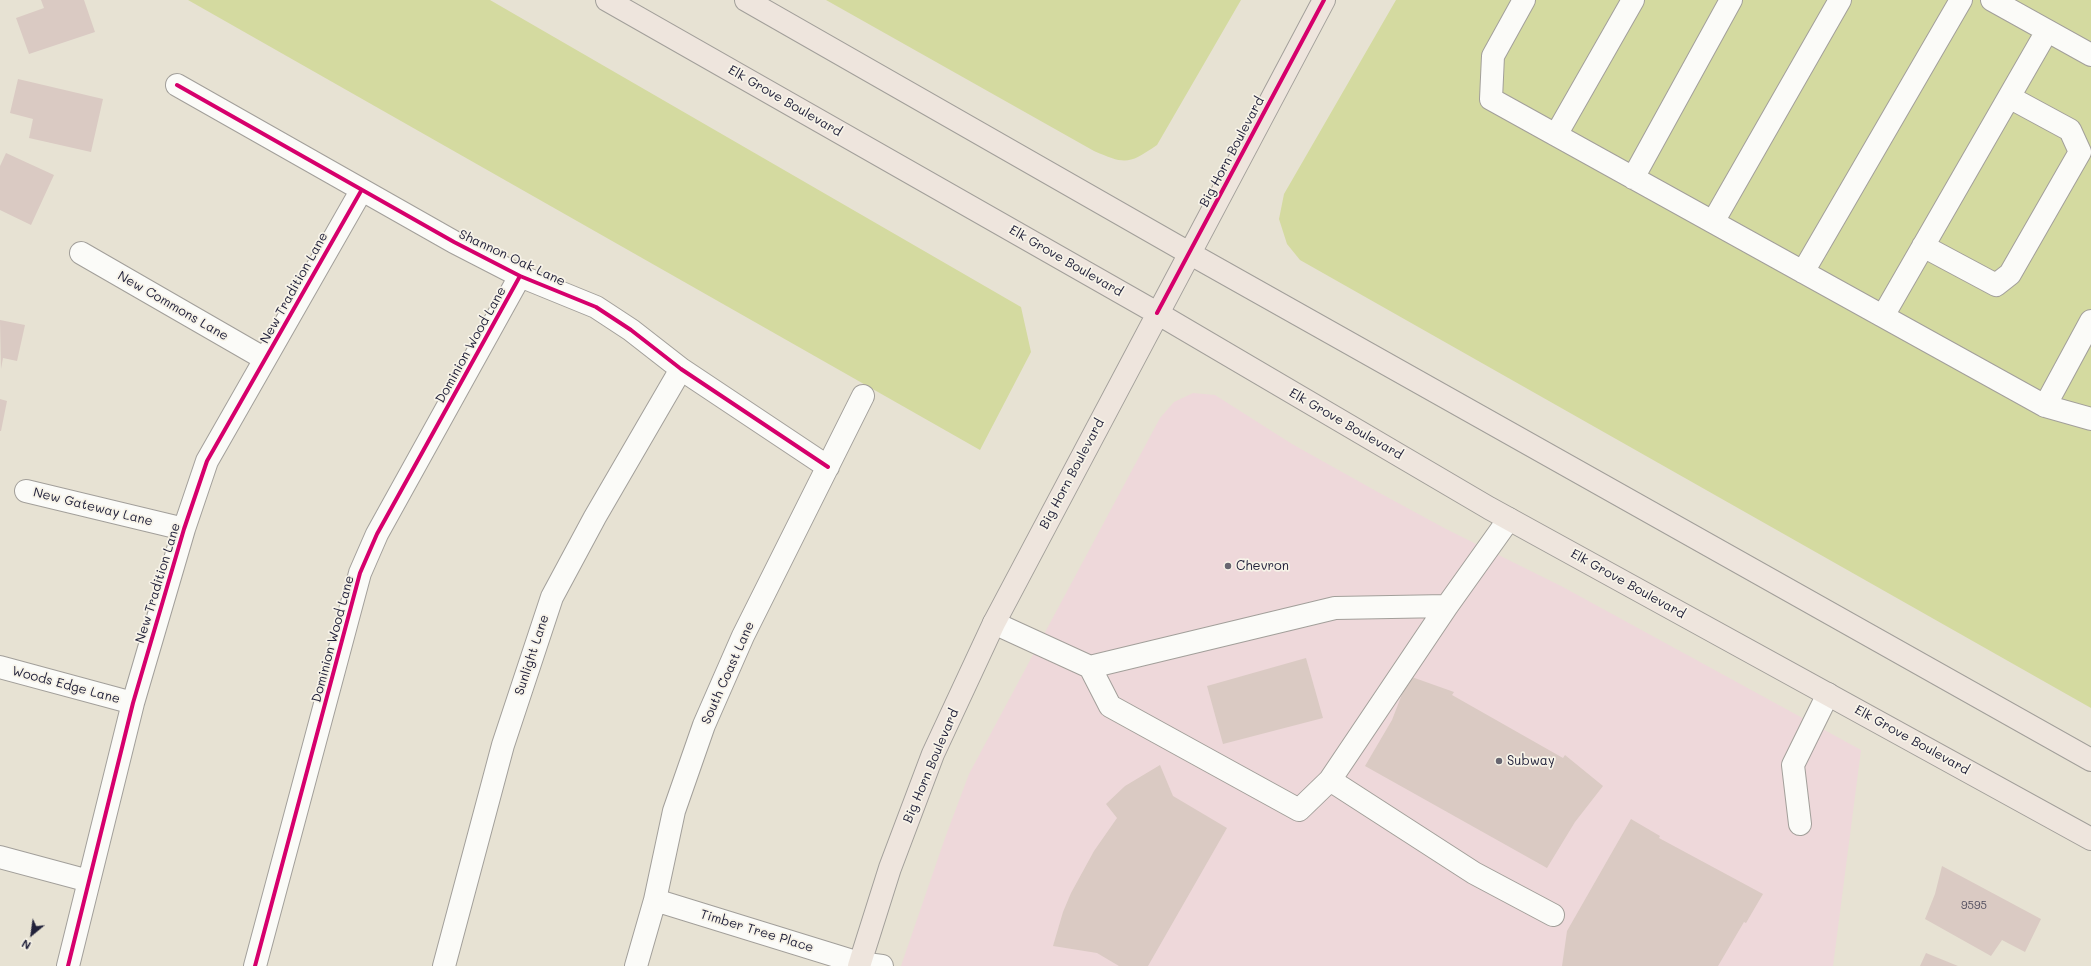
<!DOCTYPE html>
<style>
body{margin:0}
#map{position:relative;width:2091px;height:966px;overflow:hidden;background:#e7e2d3;font-family:Mali,sans-serif}
canvas{display:block}
.north{position:absolute;left:12px;top:914px;width:40px;height:40px;-webkit-text-stroke:3px #f7f3e8;paint-order:stroke;rotate:209deg;font-size:11px;font-weight:700;line-height:16px;text-align:center;color:#22223b}
.north::after{content:'';display:block;margin:auto;width:14px;height:18px;background:#22223b;clip-path:polygon(50% 0,100% 100%,50% 72%,0 100%)}
</style>
<div id="map">
<canvas width="2091" height="966"></canvas>
<div class="north">N</div>
</div>
<script>
const g = document.querySelector('canvas').getContext('2d');
g.lineJoin = 'round';
function fill(path, color) { g.fillStyle = color; g.fill(path, 'evenodd'); }
function trace(path, color, width, dash) { g.strokeStyle = color; g.lineWidth = width; g.lineCap = dash ? 'butt' : 'round'; g.setLineDash(dash || []); g.stroke(path); }
function drawText(font, color, halo, rows, align = 'center') {
  g.font = font + ' Mali,sans-serif'; g.lineWidth = 3.5; g.setLineDash([]); g.textBaseline = 'middle'; g.strokeStyle = halo; g.fillStyle = color; for (const [text, x, y, turn = 0] of rows) {
    g.save(); g.translate(x, y); g.rotate((+turn || 0) * Math.PI / 180); g.textAlign = isNaN(turn) ? turn : align; if (halo) g.strokeText(text, 0, 0); g.fillText(text, 0, 0); g.restore();
  }
}
const built = new Path2D(`
 M1193 393 1215 395 1292 444 1376 491 1446 529 1561 586 1861 750 1833 966H901L945 838 969 774 1160 418 1174 402Z`);
const green = new Path2D(`
 M188 0H490L1021 307 1031 352 980 450Z
 M826 0H1241L1157 145C1129 164 1126 165 1094 151Z
 M1396 0H2091V708L1300 260 1287 244 1279 219 1284 194Z`);
const building = new Path2D(`
 M41 0H84L95 32 29 54 16 18 44 8Z
 M18 79 103 99 91 152 29 138 33 119 10 113Z
 M6 153 54 175 31 225 0 210V166Z
 M0 320 25 325 17 361 3 358 1 369Z
 M0 399 7 401 1 431H0Z
 M1306 658 1323 718 1223 744 1207 686Z
 M1409 676 1454 692 1452 695 1563 758 1565 755 1603 786 1575 822 1547 868 1365 766 1392 720Z
 M1160 765 1173 796 1227 828 1148 966H1119L1097 953 1053 946 1063 912 1071 893 1094 851 1117 818 1106 804 1125 786Z
 M1631 819 1660 836 1659 838 1763 894 1746 923 1744 922 1718 966H1562L1567 931Z
 M1942 866 2041 919 2025 952 2002 940 1991 956 1925 919 1935 894Z
 M1926 953 1958 966H1920Z`);
const minor = new Path2D(`
 M1524 0 1493 56 1491 99 2045 406 2091 419
 M1992 0 2091 55
 M177 85 454 242 520 276 596 307 631 330 681 369 828 467
 M1556 135 1633 0
 M1633 178 1731 0
 M1713 222 1840 0
 M1923 246 1996 285 2010 274 2080 152 2070 130 2009 97
 M81 253 265 359
 M1803 272 1961 0
 M1883 316 2047 31
 M2045 406 2091 321
 M26 491 184 529
 M994 623 1090 667 1335 608 1447 606 1509 519
 M0 667 133 703
 M1090 667 1110 706 1299 810 1330 780 1447 606
 M1330 780 1474 873 1553 915
 M1800 824 1793 765 1828 694
 M0 857 89 881
 M655 900 859 963 882 966
 M68 966 133 703 184 529 207 461 361 191
 M255 966 360 573 377 534 520 276
 M444 966 503 745 552 597 595 517 681 369
 M636 966 655 900 674 811 704 725 743 636 863 396`);
const major = new Path2D(`
 M607 0 1157 313 1489 508 2091 839
 M746 0 1189 253 2091 760
 M859 966 890 868 933 754 994 623 1324 0`);
const cycleway = new Path2D(`
 M177 85 454 242 520 276 596 307 631 330 681 369 828 467
 M1157 313 1324 0
 M68 966 133 703 184 529 207 461 361 191
 M255 966 360 573 377 534 520 276`);
const markers = [
 [1228,566,4,"#676570"],
 [1499,761,4,"#676570"]
];
const numberNames = [
 ["9595",1974,906]
];
const streetNames = [
 ["Elk Grove Boulevard",785,101,30],
 ["Big Horn Boulevard",1232,152,-62],
 ["Shannon Oak Lane",512,258,25],
 ["Elk Grove Boulevard",1066,261,30],
 ["New Tradition Lane",294,288,-61],
 ["New Commons Lane",173,306,30],
 ["Dominion Wood Lane",471,345,-61],
 ["Elk Grove Boulevard",1346,424,30],
 ["Big Horn Boulevard",1072,474,-62],
 ["New Gateway Lane",93,507,14],
 ["New Tradition Lane",158,583,-73],
 ["Elk Grove Boulevard",1628,584,29],
 ["Dominion Wood Lane",333,639,-75],
 ["Sunlight Lane",532,655,-72],
 ["South Coast Lane",728,673,-66],
 ["Woods Edge Lane",66,685,15],
 ["Elk Grove Boulevard",1912,740,29],
 ["Big Horn Boulevard",931,766,-67],
 ["Timber Tree Place",757,931,17]
];
const poiNames = [
 ["Chevron",1236,566],
 ["Subway",1507,761]
];
fill(built, '#eed8da');
fill(green, '#d4daa0');
fill(building, '#dacac3');
trace(minor, '#a29f9a', 24);
trace(major, '#a29f9a', 24);
trace(minor, '#fbfbf8', 22);
trace(major, '#eee5dd', 22);
trace(cycleway, '#d6006c', 4);
for (const [x, y, r, color] of markers) { const dot = new Path2D(); dot.arc(x, y, r, 0, 2 * Math.PI); g.fillStyle = color; g.fill(dot); trace(dot, '#f7f3e8', 1.5); }
drawText('11px', '#504c5d', null, numberNames);
drawText('13px', '#22223b', '#f7f3e8', streetNames);
drawText('13px', '#22223b', '#f7f3e8', poiNames, 'left');
</script>
